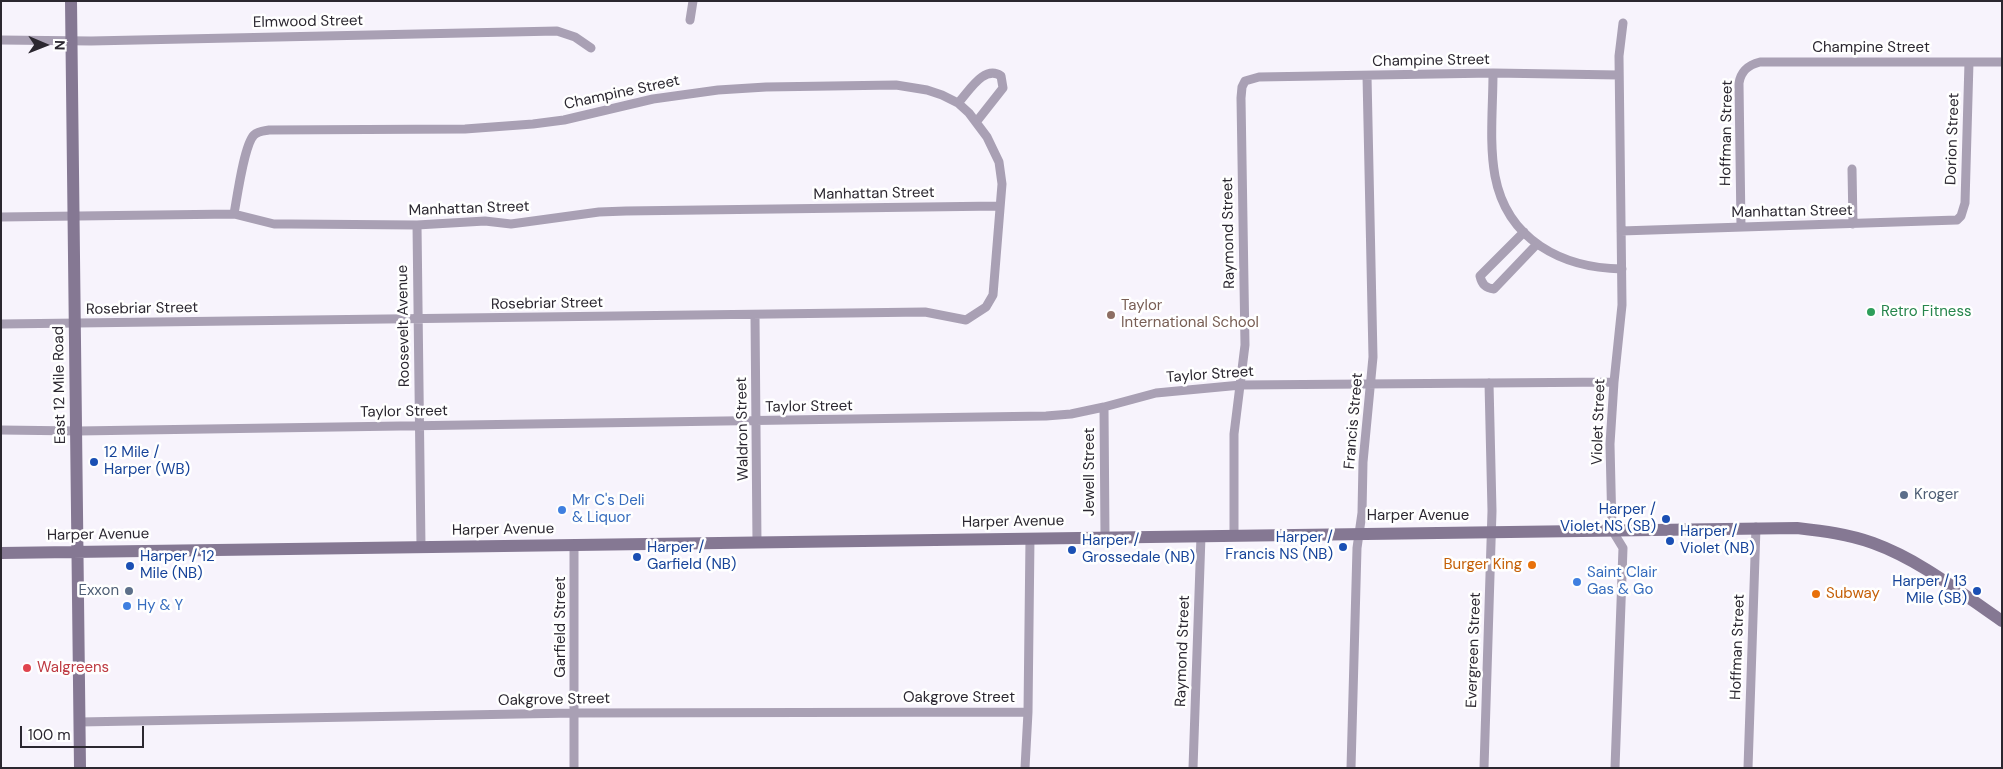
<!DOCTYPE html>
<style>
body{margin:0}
#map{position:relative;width:2003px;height:769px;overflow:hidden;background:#f7f3fc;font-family:"DM Sans",sans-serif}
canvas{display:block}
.frame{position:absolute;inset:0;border:2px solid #2b2730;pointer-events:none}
.north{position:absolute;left:20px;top:20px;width:50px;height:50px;-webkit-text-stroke:4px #fff;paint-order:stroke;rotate:91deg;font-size:14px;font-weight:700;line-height:20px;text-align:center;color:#2b2730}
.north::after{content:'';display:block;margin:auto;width:18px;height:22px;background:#2b2730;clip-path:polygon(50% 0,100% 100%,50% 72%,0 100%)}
.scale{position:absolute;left:20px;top:726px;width:124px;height:22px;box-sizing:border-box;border:2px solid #2b2730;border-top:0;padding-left:6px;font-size:15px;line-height:18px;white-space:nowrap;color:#2b2730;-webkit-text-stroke:4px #fff;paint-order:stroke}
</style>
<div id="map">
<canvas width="2003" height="769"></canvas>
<div class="frame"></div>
<div class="north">N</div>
<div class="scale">100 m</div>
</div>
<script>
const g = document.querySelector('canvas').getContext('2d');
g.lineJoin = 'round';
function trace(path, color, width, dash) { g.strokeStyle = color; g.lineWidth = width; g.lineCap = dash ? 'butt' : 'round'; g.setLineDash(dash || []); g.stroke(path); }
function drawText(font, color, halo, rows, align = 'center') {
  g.font = font + ' "DM Sans",sans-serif'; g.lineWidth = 5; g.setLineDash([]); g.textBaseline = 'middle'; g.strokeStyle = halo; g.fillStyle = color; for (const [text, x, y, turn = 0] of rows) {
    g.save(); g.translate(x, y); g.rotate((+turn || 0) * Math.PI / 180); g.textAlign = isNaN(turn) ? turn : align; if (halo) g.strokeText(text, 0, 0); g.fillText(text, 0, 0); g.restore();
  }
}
const street = new Path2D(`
 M690 20 693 1
 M1 40 91 41 557 31 575 37 591 48
 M1493 73C1493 107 1489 143 1495 176 1507 240 1562 268 1622 269
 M958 103C968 93 984 64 1001 76L1003 88 977 121
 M1852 169 1853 224
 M1 217 234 214 274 224H291L417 225 485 221 511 224 599 212 626 211 999 206
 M417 225 421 547
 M1741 227 1739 83C1741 71 1748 65 1760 62H2002
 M1621 231 1957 220 1961 216 1965 203 1969 62
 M1524 232 1480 276C1482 285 1486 288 1494 289L1537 244
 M755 315 757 543
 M1 324 925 312 966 320 986 307 993 295 1002 184 999 162 987 137 969 113 958 103 942 95 927 90 896 85 766 87 718 90 653 99 564 120 533 124 465 129 269 130C263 131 258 131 254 135 244 145 237 198 234 214
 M1104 407 1105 537
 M1 430 78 431 1046 416 1071 414 1104 407 1156 393 1241 385 1614 382
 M1234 535V434L1245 345 1241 98 1242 87 1245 81 1259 77 1493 73 1619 75
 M574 546V768
 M79 722 574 713 1028 712
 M1025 768 1028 712 1030 538
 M1193 768 1201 536
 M1351 768 1357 548 1362 513 1363 462 1373 357 1367 76
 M1484 768 1492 511 1489 383
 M1615 768 1623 548 1612 530 1610 444 1614 382 1622 305 1619 56 1623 23
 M1748 768 1756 527`);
const secondary = new Path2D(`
 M71 1 80 768
 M1 553 1797 528C1823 531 1848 534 1873 543 1920 560 1961 593 2002 621`);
const markers = [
 [1871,312,5,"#2e9e5b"],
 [1111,315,5,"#8d6e63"],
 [94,462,5,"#1a4fb4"],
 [1904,495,5,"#5c6f8a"],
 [562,510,5,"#3f7fe0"],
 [1666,519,5,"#1a4fb4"],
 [1670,541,5,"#1a4fb4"],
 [1343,547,5,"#1a4fb4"],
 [1072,550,5,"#1a4fb4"],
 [637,557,5,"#1a4fb4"],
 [1532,565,5,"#e8710a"],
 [130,566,5,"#1a4fb4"],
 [1577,582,5,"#3f7fe0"],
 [129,591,5,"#5c6f8a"],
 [1977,591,5,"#1a4fb4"],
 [1816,594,5,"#e8710a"],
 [127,606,5,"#3f7fe0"],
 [27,668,5,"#e0444e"]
];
const streetNames = [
 ["Elmwood Street",308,22,-1],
 ["Champine Street",1871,48],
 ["Champine Street",1431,61,-1],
 ["Champine Street",622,93,-12],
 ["Hoffman Street",1727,133,-89],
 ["Dorion Street",1953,139,-88],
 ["Manhattan Street",874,194,-1],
 ["Manhattan Street",469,209,-2],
 ["Manhattan Street",1792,212,-1],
 ["Raymond Street",1229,233,-91],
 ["Rosebriar Street",547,304,-1],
 ["Rosebriar Street",142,309,-1],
 ["Roosevelt Avenue",404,326,-91],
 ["Taylor Street",1210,375,-4],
 ["East 12 Mile Road",60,385,-91],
 ["Taylor Street",809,407,-1],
 ["Taylor Street",404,412,-1],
 ["Francis Street",1354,421,-85],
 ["Violet Street",1599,422,-88],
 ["Waldron Street",743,429,-91],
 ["Jewell Street",1090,472,-90],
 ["Harper Avenue",1418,516],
 ["Harper Avenue",1013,522,-1],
 ["Harper Avenue",503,530,-1],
 ["Harper Avenue",98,535,-1],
 ["Garfield Street",561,627,-90],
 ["Hoffman Street",1738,647,-88],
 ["Evergreen Street",1474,650,-88],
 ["Raymond Street",1183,651,-88],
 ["Oakgrove Street",959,698],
 ["Oakgrove Street",554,700,-1]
];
const educationNames = [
 ["Taylor",1121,306],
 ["International School",1121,323]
];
const leisureNames = [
 ["Retro Fitness",1881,312]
];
const transitNames = [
 ["12 Mile /",104,453],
 ["Harper (WB)",104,470],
 ["Harper /",1656,510,"right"],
 ["Violet NS (SB)",1656,527,"right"],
 ["Harper /",1680,532],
 ["Violet (NB)",1680,549],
 ["Harper /",1333,538,"right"],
 ["Francis NS (NB)",1333,555,"right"],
 ["Harper /",1082,541],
 ["Grossedale (NB)",1082,558],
 ["Harper /",647,548],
 ["Garfield (NB)",647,565],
 ["Harper / 12",140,557],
 ["Mile (NB)",140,574],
 ["Harper / 13",1967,582,"right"],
 ["Mile (SB)",1967,599,"right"]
];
const serviceNames = [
 ["Kroger",1914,495],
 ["Exxon",119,591,"right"]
];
const shopNames = [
 ["Mr C's Deli",572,501],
 ["& Liquor",572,518],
 ["Saint Clair",1587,573],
 ["Gas & Go",1587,590],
 ["Hy & Y",137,606]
];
const foodNames = [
 ["Burger King",1522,565],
 ["Subway",1826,594,"left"]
];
const healthNames = [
 ["Walgreens",37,668]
];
trace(street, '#a9a0b4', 9);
trace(secondary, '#857893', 12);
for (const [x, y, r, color] of markers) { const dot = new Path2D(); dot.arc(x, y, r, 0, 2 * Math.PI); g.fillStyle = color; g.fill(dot); trace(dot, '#fff', 2); }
drawText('15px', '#2b2730', '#fff', streetNames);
drawText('15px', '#785e54', '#fff', educationNames, 'left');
drawText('15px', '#27864d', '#fff', leisureNames, 'left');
drawText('15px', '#164399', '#fff', transitNames, 'left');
drawText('15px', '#4e5e75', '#fff', serviceNames, 'left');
drawText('15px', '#366cbe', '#fff', shopNames, 'left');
drawText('15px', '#c56008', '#fff', foodNames, 'right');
drawText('15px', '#be3a42', '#fff', healthNames, 'left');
</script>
